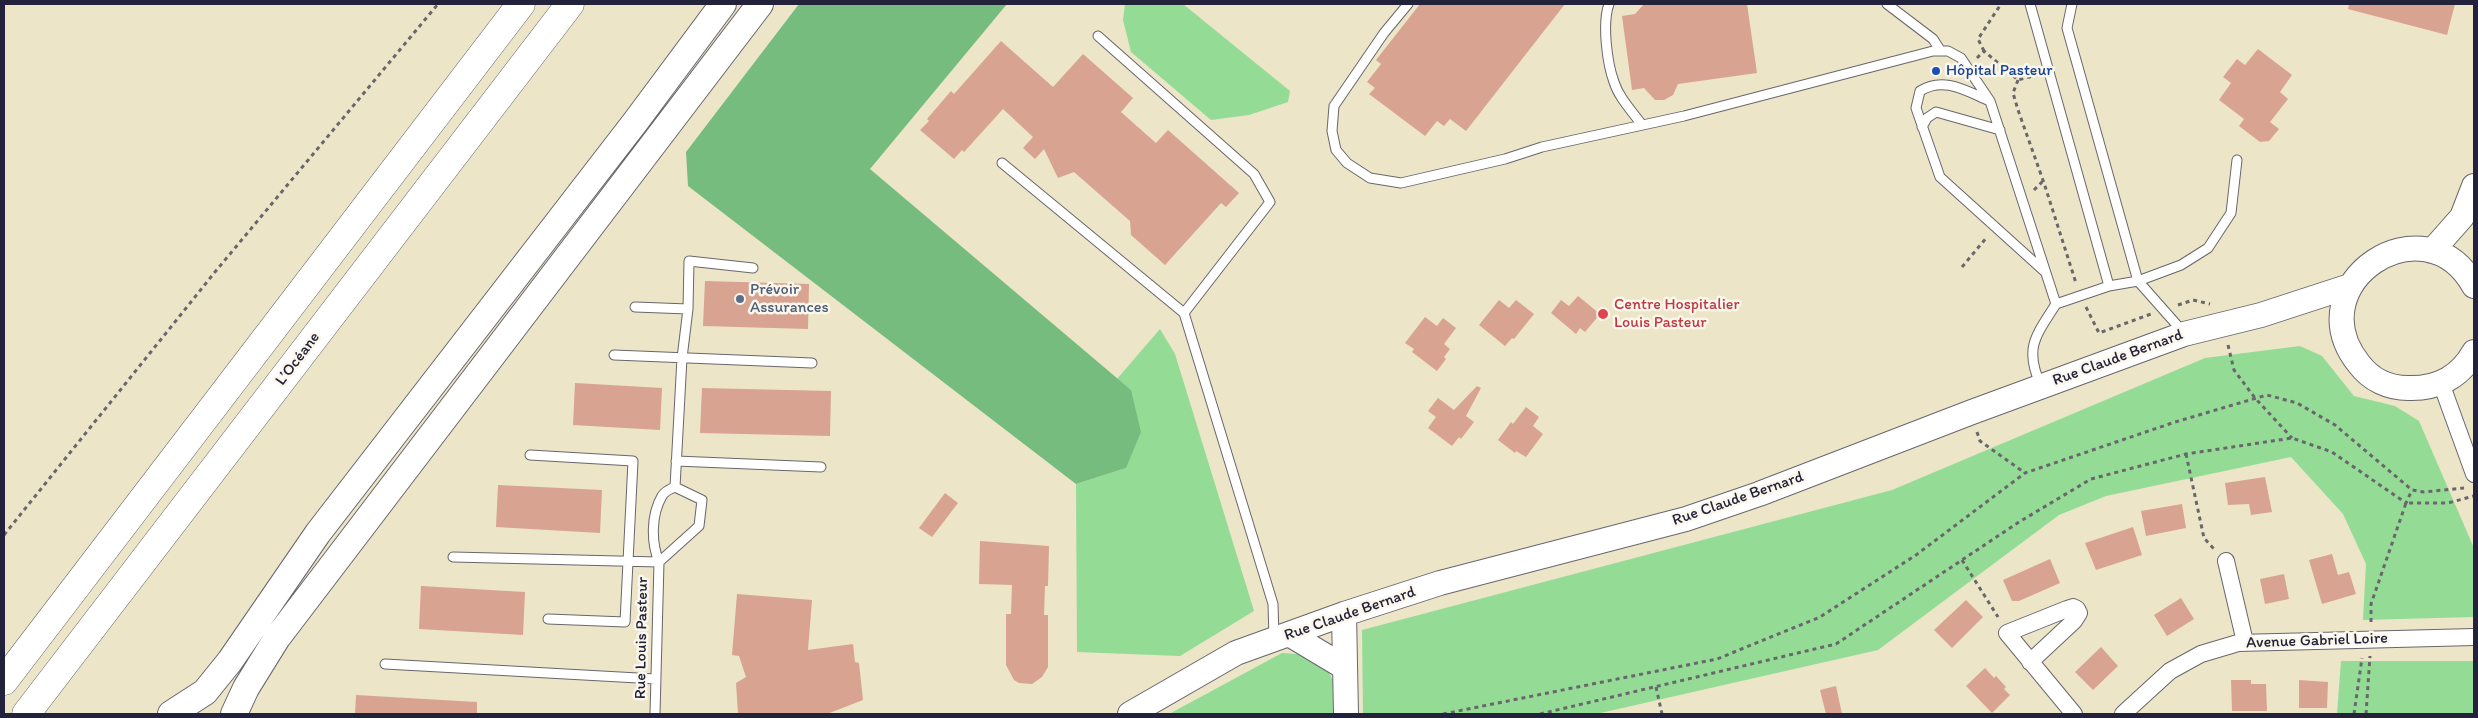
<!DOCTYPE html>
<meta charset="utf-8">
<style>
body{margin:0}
#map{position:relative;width:2478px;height:718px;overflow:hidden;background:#ece5c7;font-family:Itim,sans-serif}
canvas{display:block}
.frame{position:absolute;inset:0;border:5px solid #22223b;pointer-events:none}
</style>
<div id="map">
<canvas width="2478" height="718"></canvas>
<div class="frame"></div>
</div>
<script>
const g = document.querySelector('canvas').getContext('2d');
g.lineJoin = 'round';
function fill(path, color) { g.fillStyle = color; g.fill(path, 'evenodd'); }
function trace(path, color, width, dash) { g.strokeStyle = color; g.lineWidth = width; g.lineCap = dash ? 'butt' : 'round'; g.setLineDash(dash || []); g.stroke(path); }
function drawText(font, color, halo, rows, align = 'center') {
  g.font = font + ' Itim,sans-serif'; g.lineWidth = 5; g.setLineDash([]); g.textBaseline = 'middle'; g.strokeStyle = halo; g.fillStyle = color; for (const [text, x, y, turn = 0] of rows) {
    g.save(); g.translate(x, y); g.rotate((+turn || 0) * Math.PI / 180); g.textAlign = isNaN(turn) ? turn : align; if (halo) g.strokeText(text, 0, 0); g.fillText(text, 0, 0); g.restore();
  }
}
const green = new Path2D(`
 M1125 4H1183L1290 91 1288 102 1249 115 1211 120 1131 52 1123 20Z
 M1160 329 1175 354 1254 611 1180 656 1077 652 1076 484 1126 468 1131 390 1117 379Z
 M2300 346 2322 356 2354 396 2395 406 2419 421 2474 548V617L2363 620 2366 564 2343 514 2291 457 2106 496 2059 515 1878 650 1596 714H1363L1362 630 1892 490 2205 358Z
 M1282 653 1311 655 1326 667 1335 684 1334 714H1169Z
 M2341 661H2474V714H2337Z`);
const forest = new Path2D(`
 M799 4H1007L870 169 1131 390 1141 432 1126 468 1076 484 688 186 686 152Z`);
const building = new Path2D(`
 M1420 4H1565L1466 131 1450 119 1444 126 1437 121 1425 136 1369 94 1375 88 1367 82 1381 64 1376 60Z
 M1644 4H1747L1757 73 1678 84 1673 95 1664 100H1655L1644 88 1632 90 1622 16 1635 14Z
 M2349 4H2455L2447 35 2348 9Z
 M1001 41 1053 87 1083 54 1133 98 1121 112 1156 143 1168 130 1239 193 1226 207 1221 203 1165 265 1131 235 1130 221 1074 172 1058 178 1044 149 1035 159 1023 148 1033 137 1003 109 964 152 962 150 954 159 920 130 929 121 927 119 951 91 954 94Z
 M2258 49 2292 75 2280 92 2288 99 2270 122 2279 129 2269 141 2260 142 2239 126 2244 119 2219 100 2231 83 2223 77 2237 59 2245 65Z
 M705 281 809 284 808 329 703 326Z
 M1578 296 1600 314 1585 332 1580 328 1576 334 1551 313 1561 300 1569 306Z
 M1499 300 1509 308 1516 300 1534 314 1514 339 1512 338 1505 346 1479 325Z
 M1425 317 1437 326 1443 318 1456 328 1444 344 1450 349 1444 357 1446 359 1437 371 1412 352 1414 349 1405 343Z
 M575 383 662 388 660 430 573 425Z
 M1477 386 1481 388 1466 416 1474 422 1461 439 1459 437 1452 446 1428 428 1436 417 1428 411 1438 398 1454 410Z
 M702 388 831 391 830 436 700 433Z
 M1526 407 1539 417 1533 426 1543 434 1526 457 1516 451 1515 453 1498 440 1511 422 1513 424Z
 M2265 477 2272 512 2251 515 2249 504 2228 505 2225 483Z
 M498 485 602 490 600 533 496 527Z
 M945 493 958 503 932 537 919 528Z
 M2182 504 2186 528 2146 536 2141 511Z
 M2133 527 2142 555 2096 570 2085 543Z
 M980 541 1049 546 1048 586H1045L1044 615H1048V667L1042 677 1032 684 1019 683 1014 680 1006 665V614H1011L1012 585 979 584Z
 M2332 554 2338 575 2349 572 2356 594 2322 604 2309 560Z
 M2050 559 2060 583 2019 601H2012L2003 580Z
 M2284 574 2289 599 2265 604 2260 579Z
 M421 586 525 592 523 635 419 629Z
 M737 594 812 600 808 650 853 644 855 662 859 663 863 700 827 714H738L736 683 746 677 739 656 732 655Z
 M2181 598 2194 619 2167 636 2154 615Z
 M1966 600 1983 617 1952 648 1934 630Z
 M2101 647 2118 666 2093 690 2075 672Z
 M1985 668 1994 678 1996 676 2006 687 2004 689 2010 695 1992 713 1966 686Z
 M2231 680H2251V684H2266L2267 711H2232Z
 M2299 680 2328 682 2327 708H2299Z
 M1836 686 1842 714H1826L1820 690Z
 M356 695 477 702V714H355Z`);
const path = new Path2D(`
 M1984 51 1978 39 2001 4
 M1977 58 1984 51 2018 80 2037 75
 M2018 80 2013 93 2018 110 2044 183 2076 283
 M2034 190 2043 181
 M1962 267 1987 237
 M2178 305 2193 300 2210 304
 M2086 307 2099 333 2151 314
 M2228 345 2234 370 2255 398 2292 438
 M1977 432 1980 441 2025 473
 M2186 454 2204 538 2215 550
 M4 535 215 272 438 4
 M1962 560 1998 617
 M2371 622V604L2406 503H2448L2474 496
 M1656 687 1662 714
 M1443 714 1717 659 1820 617 1916 555 2025 473 2175 422 2267 395 2297 403 2335 425 2412 490 2424 492 2464 488
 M1540 714 1836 644 2019 522 2091 479 2186 454 2292 438 2332 452 2406 503 2412 490
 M2354 714 2362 658
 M2366 714 2370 656`);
const lane = new Path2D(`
 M1408 4 1384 33 1334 106 1332 131 1336 150 1347 163 1370 178 1401 183 1505 159 1542 147 1684 116 1933 51H1948L1961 58 1990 101 2056 304
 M1609 4C1602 23 1607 63 1614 82 1619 98 1632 111 1642 125
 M1887 4 1933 39 1940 50
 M2030 4 2109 286
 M2072 4 2067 28 2138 281 2184 333
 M1098 36 1254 174 1270 202 1184 313
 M1990 101C1966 91 1944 76 1920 91L1916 108 1940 177 2044 271
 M1922 127 1927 118 1936 112 2000 130
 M1002 163 1184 313 1273 604 1274 638
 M635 307 688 309 682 358 675 487
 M688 309 689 261 753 268
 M614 355 812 363
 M2041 386C2024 348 2035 337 2056 304L2109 286 2138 281 2181 265 2208 248 2231 213 2237 160
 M530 455 633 461 625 622 548 619
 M676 461 821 467
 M453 557 659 562
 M385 664 656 679
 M655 714 659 562C651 542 651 515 662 496 664 492 670 489 675 487L702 500 699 526 659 562`);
const street = new Path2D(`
 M2441 383 2474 474
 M2226 561 2245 642
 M2030 662 2074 621 2079 613 2077 609 2073 607 2067 609 2007 633 2074 714
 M2123 714 2170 671 2201 654 2238 643 2474 637`);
const secondary = new Path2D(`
 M2432 251 2462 217 2474 186
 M2474 286C2425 197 2295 284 2359 364 2371 380 2389 388 2408 388 2437 389 2460 377 2474 352
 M1344 614 1346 714
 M1289 634 1344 667
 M1130 714 1236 653 1344 614 1440 583 1686 519 1759 494 1972 412 2184 334 2261 315 2350 286`);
const primary = new Path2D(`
 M171 714 205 692 230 661 318 533 636 121 723 4
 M234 714 246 688 277 638 760 4`);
const highway = new Path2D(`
 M4 681 521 4
 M26 714 570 4`);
const markers = [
 [1936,71,5,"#1a4fb4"],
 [740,299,5,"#5c6f8a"],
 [1603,314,6,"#e0444e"]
];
const transitNames = [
 ["Hôpital Pasteur",1946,71]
];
const serviceNames = [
 ["Prévoir",750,290],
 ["Assurances",750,308]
];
const healthNames = [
 ["Centre Hospitalier",1614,305],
 ["Louis Pasteur",1614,323]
];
const streetNames = [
 ["Rue Claude Bernard",2118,358,-20],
 ["L’Océane",298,359,-53],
 ["Rue Claude Bernard",1738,499,-19],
 ["Rue Claude Bernard",1350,614,-19],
 ["Rue Louis Pasteur",642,638,-89],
 ["Avenue Gabriel Loire",2317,641,-2]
];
fill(green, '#94dc96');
fill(forest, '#77bc7f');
fill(building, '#d9a391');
trace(lane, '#69666c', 11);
trace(street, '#69666c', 18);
trace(secondary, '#69666c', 26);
trace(primary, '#69666c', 28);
trace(highway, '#69666c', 29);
trace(path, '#69666c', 3, [4, 4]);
trace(lane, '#fff', 9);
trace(street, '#fff', 16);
trace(secondary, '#fff', 24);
trace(primary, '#fff', 26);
trace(highway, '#fff', 28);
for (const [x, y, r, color] of markers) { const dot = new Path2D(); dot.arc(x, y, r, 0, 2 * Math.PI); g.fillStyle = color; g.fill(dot); trace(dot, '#fbf7ec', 2); }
drawText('16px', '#164399', '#fbf7ec', transitNames, 'left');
drawText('16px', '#4e5e75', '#fbf7ec', serviceNames, 'left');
drawText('16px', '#be3a42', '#fbf7ec', healthNames, 'left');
drawText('16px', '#22223b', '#fbf7ec', streetNames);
</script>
